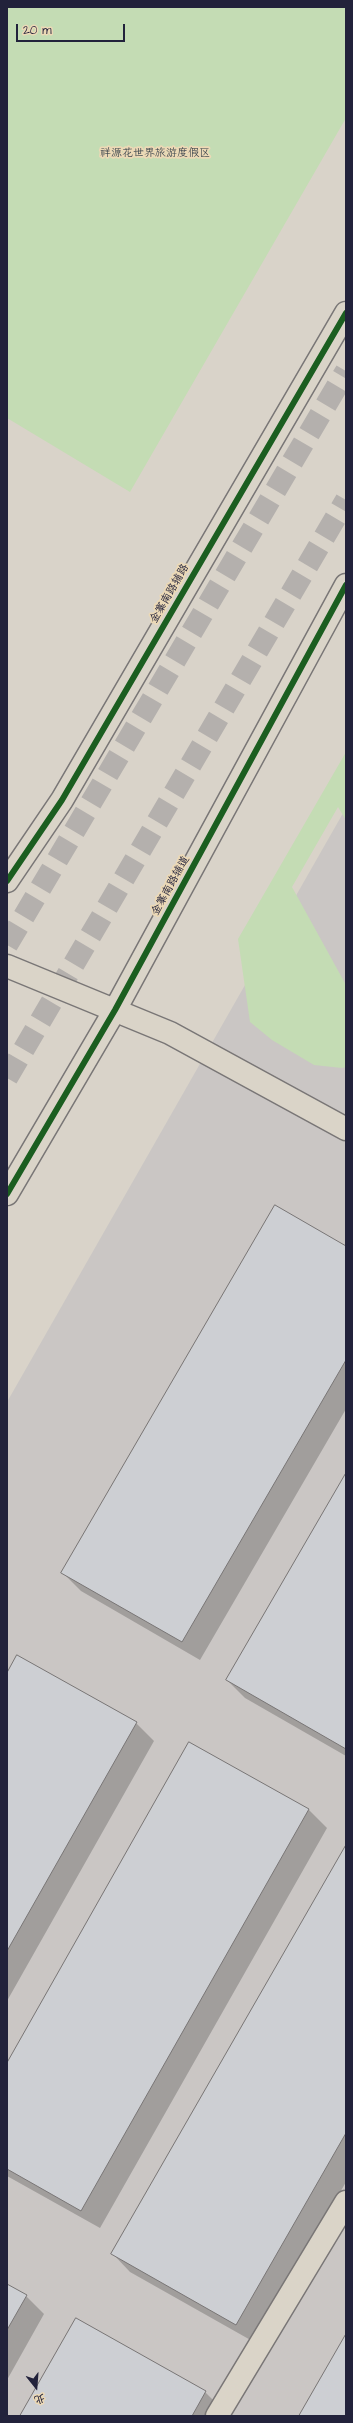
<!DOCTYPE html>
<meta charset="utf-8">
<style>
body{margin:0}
#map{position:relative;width:353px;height:2423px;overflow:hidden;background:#d9d3c9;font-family:"Architects Daughter","LXGW WenKai TC",sans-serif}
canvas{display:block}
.frame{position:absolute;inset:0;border:8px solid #22223b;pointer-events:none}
.north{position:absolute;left:16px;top:2367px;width:40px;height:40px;-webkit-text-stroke:3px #ecd9b6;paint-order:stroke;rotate:163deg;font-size:11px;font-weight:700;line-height:16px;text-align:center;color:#22223b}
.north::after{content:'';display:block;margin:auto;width:14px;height:18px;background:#22223b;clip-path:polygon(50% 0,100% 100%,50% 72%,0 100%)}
.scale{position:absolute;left:16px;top:24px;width:109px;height:18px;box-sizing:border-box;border:2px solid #22223b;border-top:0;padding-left:5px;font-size:12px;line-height:14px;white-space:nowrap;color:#22223b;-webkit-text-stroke:3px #ecd9b6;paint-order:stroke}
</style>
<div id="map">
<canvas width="353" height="2423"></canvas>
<div class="frame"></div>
<div class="north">北</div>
<div class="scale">20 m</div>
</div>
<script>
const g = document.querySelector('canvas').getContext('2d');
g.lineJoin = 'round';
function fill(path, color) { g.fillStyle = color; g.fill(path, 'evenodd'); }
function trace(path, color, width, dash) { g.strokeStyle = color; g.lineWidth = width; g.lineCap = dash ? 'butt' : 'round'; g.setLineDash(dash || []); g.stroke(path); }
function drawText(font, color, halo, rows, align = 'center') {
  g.font = font + ' "Architects Daughter","LXGW WenKai TC",sans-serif'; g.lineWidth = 3.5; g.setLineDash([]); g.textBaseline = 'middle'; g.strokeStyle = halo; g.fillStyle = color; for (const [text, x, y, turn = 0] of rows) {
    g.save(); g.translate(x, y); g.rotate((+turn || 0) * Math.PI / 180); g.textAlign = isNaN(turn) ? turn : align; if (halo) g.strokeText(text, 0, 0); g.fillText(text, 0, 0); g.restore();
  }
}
const built = new Path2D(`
 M346 808V2416H7V1402Z`);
const green = new Path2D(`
 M7 7H346V118L130 492 7 418Z
 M346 752V820L338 807 292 887 346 985V1067L342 1068 314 1065 272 1040 250 1022 238 939Z`);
const shadow = new Path2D(`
 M346 1247V1409L200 1660 81 1591 63 1573Z
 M346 1475V1756L245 1698 227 1680Z
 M7 1675 136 1723 154 1741 7 2001Z
 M308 1809 327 1828 100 2228 7 2176V2065Z
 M346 1847V2182L254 2342 130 2272 112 2253Z
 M7 2285 26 2296 44 2314 7 2380Z
 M205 2392 223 2410 220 2416H22Z`);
const building = new Path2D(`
 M275 1205 346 1246V1360L182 1642 61 1573Z
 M346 1473V1749L226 1680Z
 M17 1655 137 1722 7 1951V1673Z
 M189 1742 309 1809 81 2211 7 2169V2063Z
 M346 1845V2133L236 2325 111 2254Z
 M7 2284 27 2295 7 2330Z
 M76 2318 206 2391 192 2416H20Z
 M346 2334V2416H299Z`);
const highwayTunnel = new Path2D(`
 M7 945 346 371
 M7 1078 346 500`);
const minor = new Path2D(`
 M7 881 62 800 346 313
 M7 966 170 1033 346 1129
 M7 1194 115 1010 346 585
 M217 2416 346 2202`);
const cycleway = new Path2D(`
 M7 881 62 800 346 313
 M7 1194 115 1010 346 585`);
const parkNames = [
 ["祥源花世界旅游度假区",155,154]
];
const streetNames = [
 ["金寨南路辅路",170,594,-60],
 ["金寨南路辅道",171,886,-61]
];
fill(built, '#cac6c4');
fill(green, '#c4dcb4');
fill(shadow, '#0003');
fill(building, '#cdcfd3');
trace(building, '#797676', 1);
trace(highwayTunnel, '#b4b0ad', 22, [22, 11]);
trace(minor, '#797676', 25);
trace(minor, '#dad4c8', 22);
trace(cycleway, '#1b5e20', 6);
drawText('11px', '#3f4950', '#ecd9b6', parkNames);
drawText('11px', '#22223b', '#ecd9b6', streetNames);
</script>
